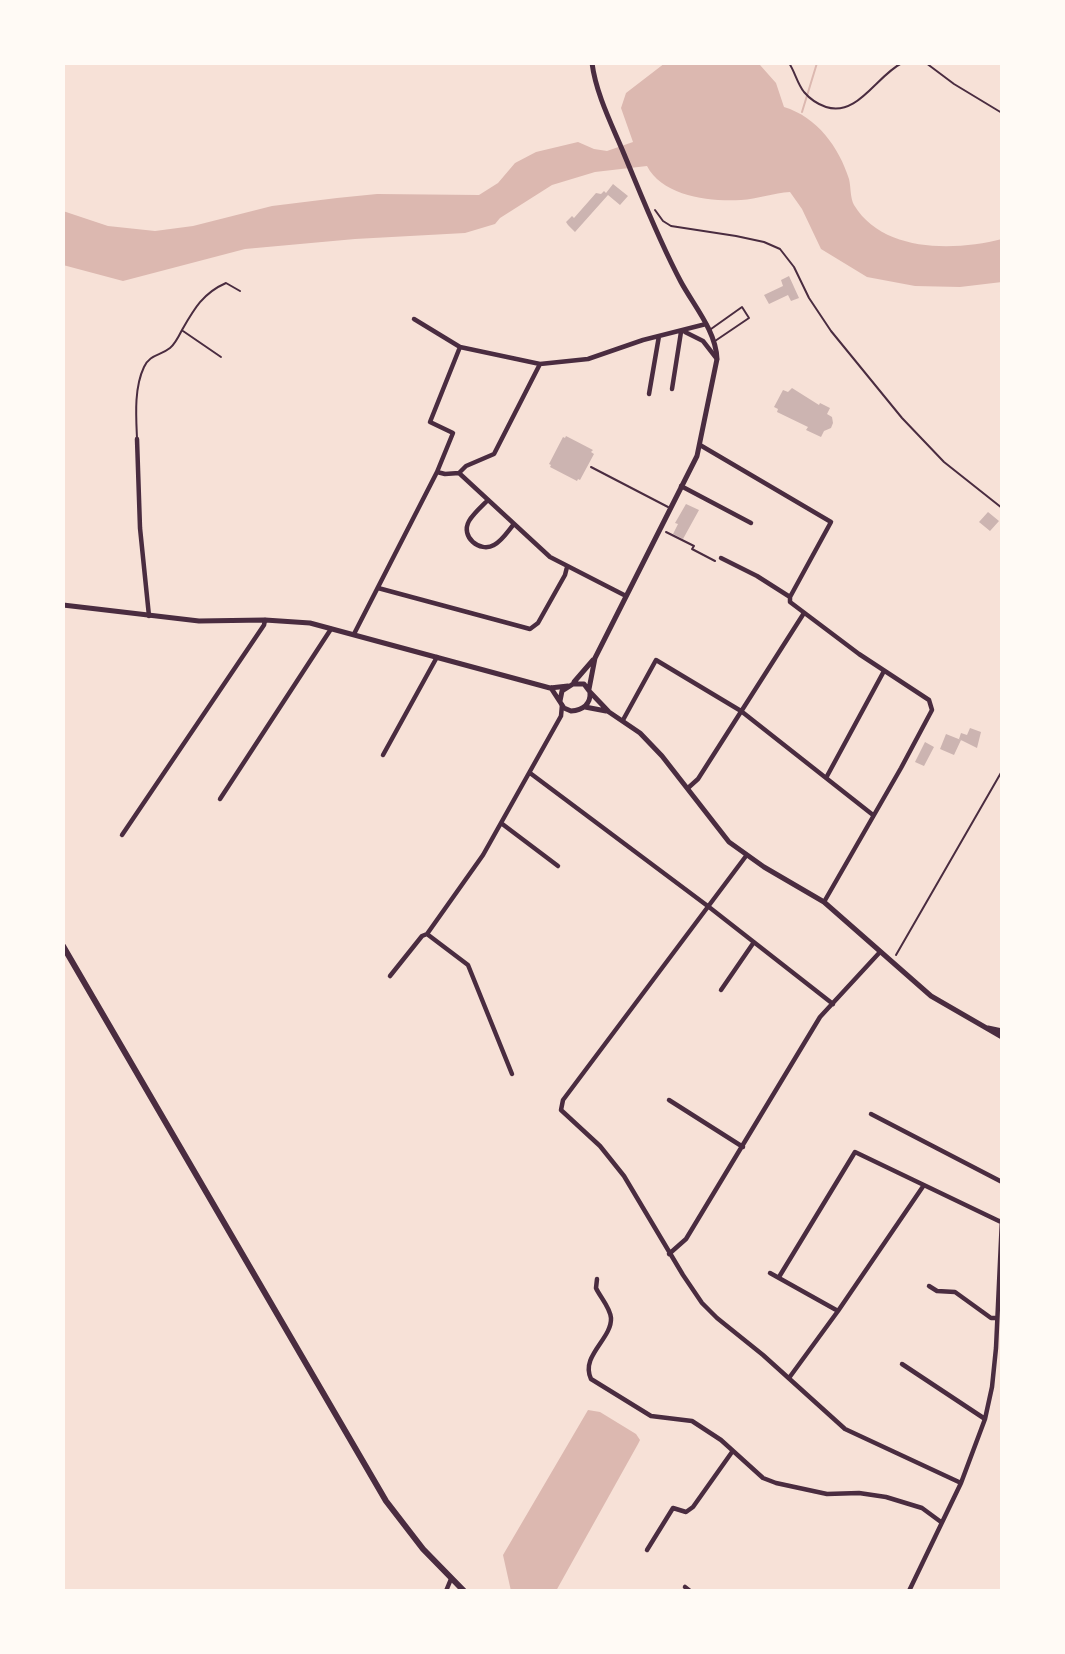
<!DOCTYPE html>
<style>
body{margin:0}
#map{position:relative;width:1065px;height:1654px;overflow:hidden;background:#f7e1d7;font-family:"Archivo Narrow",sans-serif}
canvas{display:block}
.frame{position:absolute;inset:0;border:65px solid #fffaf5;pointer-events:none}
</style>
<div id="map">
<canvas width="1065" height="1654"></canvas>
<div class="frame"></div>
</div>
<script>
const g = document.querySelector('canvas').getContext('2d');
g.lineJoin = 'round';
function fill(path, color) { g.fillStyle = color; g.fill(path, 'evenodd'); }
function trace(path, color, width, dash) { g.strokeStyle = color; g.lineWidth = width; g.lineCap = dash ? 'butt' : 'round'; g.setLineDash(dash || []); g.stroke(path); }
const water = new Path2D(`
 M665 63 760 65 776 83 784 107C817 117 839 147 849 179 851 187 850 198 854 205 883 253 955 251 1002 239V282L960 287 915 286 867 277 821 249 802 209 790 192C774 193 757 199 741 200 710 202 662 196 647 166L595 172 552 185 500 218 495 224 465 233 355 239 245 249 123 281 63 265V211L108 226 155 231 193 226 272 206 337 198 377 194 479 195 498 183 515 163 536 152 578 142 594 149 607 151 633 142 621 108 626 93Z
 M588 1410 600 1412 636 1434 640 1440 638 1444 556 1591H511L503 1555Z`);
const stream = new Path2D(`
 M802 112 817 63`);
const building = new Path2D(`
 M613 184 628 196 620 205 608 195 575 232 568 225 566 222 572 216 574 218 596 193 601 194 604 191 606 193Z
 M789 276 799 298 791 301 788 295 769 304 764 295 783 286 781 280Z
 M792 388 819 405 820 403 830 408 827 414 832 417 833 423 831 428 824 431 821 437 806 430 808 427 777 412 778 409 774 407 783 390 788 392Z
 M566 436 593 450 591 452 594 454 580 480 578 479 577 481 550 467 551 465 549 464 563 437 565 438Z
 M686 504 699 510 683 539 673 534 678 524 675 523Z
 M988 512 999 521 990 531 979 522Z
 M970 728 981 732 977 748 959 739 961 733 967 735Z
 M946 734 961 740 954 755 940 749Z
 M925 742 934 747 924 766 915 762Z`);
const path = new Path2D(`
 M789 63C795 72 797 83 804 92 810 99 817 104 826 107 858 117 876 76 902 63
 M926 63 954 84 1002 113
 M655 210 663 221 671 226 736 236 764 242 780 249 794 267 809 298 831 331 902 418 944 462 1002 508
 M666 532 694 546 692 549 715 561
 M896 955 1002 771`);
const service = new Path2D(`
 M711 329 742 307 749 318 715 341
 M183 331 221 357
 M137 438C136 416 134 388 144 367 150 354 160 356 170 348 175 344 179 336 182 330 194 309 203 293 226 283L240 291
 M591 467 668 507`);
const minor = new Path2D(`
 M414 319 460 347 540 364 588 359 643 340 706 324
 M685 332 703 341 717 359
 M672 389 681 332
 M649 394 659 336
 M137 439 140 528 149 616
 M700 445 831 522 790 597V602L859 654 929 700 932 710 901 768 824 902
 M437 472 453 433 430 422 460 347
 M459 473 550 557 626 596
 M681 486 751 523
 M488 500C482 506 473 514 469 521 460 537 480 553 494 545 502 541 508 531 514 524
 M721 558 757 576 790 597
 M378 588 530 629 538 623 565 575 567 567
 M354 634 437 472 445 474 459 473 466 466 494 454 540 364
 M623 720 656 660 741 711 873 815
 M383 755 437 657
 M530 773 709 907 833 1004
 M826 778 884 671
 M688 788 698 779 804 613
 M220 799 331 629
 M501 823 558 866
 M122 835 264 625 265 620
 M746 856 563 1100 561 1110 600 1146 624 1176 683 1275 702 1303 717 1318 763 1355 845 1429 961 1483
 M427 934 468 965 512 1074
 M390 976 422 936 427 934 483 855 561 716 562 705
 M721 990 754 942
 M669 1100 743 1147
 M871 1114 1002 1182
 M669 1254 686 1239 820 1017 880 952
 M770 1273 838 1311
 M779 1277 855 1152 1001 1222
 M597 1279 596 1288C600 1297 610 1307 611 1318 612 1339 580 1356 591 1379L651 1416 692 1421 721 1440 763 1478 776 1483 827 1494 859 1493 886 1497 922 1508 941 1522
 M929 1286 937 1291 955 1292 991 1318H997
 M902 1364 985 1419
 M789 1378 838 1311 924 1185
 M647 1550 673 1508 686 1512 693 1507 732 1452
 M685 1587 690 1591
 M446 1591 451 1579
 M909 1591 961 1483 985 1419 992 1387 996 1348 1002 1219`);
const tertiary = new Path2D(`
 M63 605 199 621 265 620 310 623 550 688 568 686
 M574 682 593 660
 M551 688 564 708 571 711C582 710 591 705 590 692L584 684H573L562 691 560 701
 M589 689 595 658 697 456 717 359C716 331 694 306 681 282 659 241 642 197 624 154 612 125 596 94 592 63
 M590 692 609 712 640 733 662 756 729 842 764 867 824 902 931 996 1002 1037
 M585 707 606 711
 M988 1028 1002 1031`);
const secondary = new Path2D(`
 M63 946 386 1501 423 1549 464 1591`);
fill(water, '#dcb8b0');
trace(stream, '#dcb8b0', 2);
fill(building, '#ccb4b1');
trace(path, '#4a2c40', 2);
trace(service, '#4a2c40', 2);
trace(minor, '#4a2c40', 4.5);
trace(tertiary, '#4a2c40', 5);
trace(secondary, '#4a2c40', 6);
</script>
